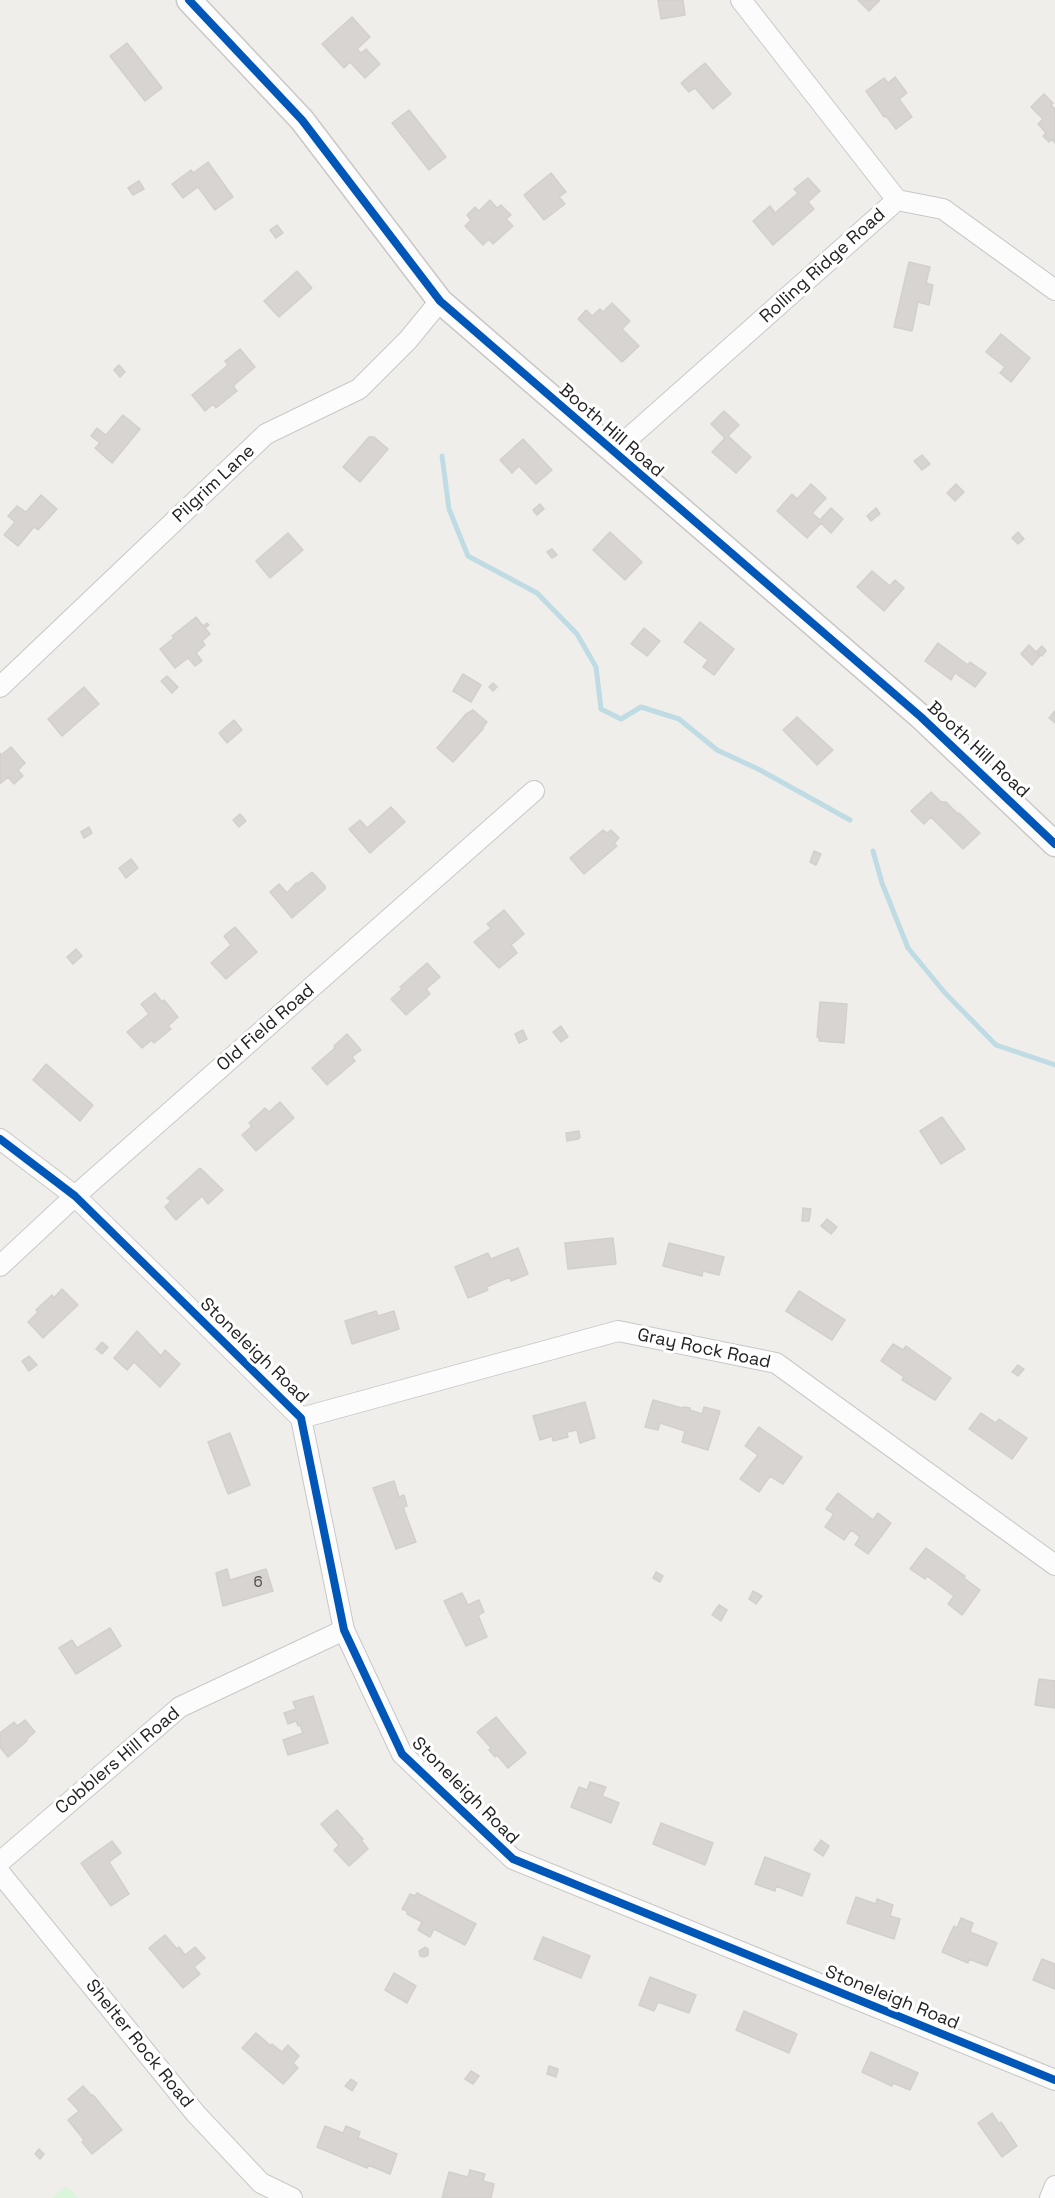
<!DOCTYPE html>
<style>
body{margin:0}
canvas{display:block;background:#f0eeeb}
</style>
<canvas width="1055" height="2198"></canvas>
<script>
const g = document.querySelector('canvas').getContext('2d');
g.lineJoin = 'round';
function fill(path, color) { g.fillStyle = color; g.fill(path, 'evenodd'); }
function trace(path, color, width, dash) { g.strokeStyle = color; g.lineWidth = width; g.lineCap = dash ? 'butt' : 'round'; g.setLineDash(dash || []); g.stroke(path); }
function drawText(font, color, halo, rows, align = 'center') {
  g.font = font + ' "Space Grotesk",sans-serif'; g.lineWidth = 6; g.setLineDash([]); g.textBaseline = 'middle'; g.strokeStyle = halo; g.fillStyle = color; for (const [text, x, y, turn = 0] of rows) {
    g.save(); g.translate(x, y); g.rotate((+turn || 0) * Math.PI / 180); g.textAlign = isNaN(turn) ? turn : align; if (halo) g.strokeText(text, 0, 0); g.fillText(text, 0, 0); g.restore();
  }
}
const park = new Path2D(`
 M66 2186 79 2198H52Z`);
const stream = new Path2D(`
 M442 456 449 509 468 556 537 593 577 634 596 667 601 709 621 719 641 707 679 719 717 750 760 770 850 820
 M873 851 882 883 908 948 945 993 996 1045 1055 1065`);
const building = new Path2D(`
 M658 0H683L685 15 661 19Z
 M858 0H880L869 11Z
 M352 17 370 37 357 49 361 53 366 49 380 64 365 78 350 62 344 68 322 44Z
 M127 43 162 88 145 101 110 56Z
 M705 63 731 94 713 109 695 88 689 92 681 83Z
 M895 77 907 93 899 99 912 117 896 129 886 116 884 117 866 91 884 78 888 83Z
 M1044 94 1053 103 1051 105 1055 109V143L1052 139 1049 142 1043 136 1046 133 1038 124 1043 119 1031 107Z
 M409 110 446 157 429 170 392 123Z
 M208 162 233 197 215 210 198 187 183 198 172 184 191 170 193 173Z
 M551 173 566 192 559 197 565 204 544 220 524 195Z
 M808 178 820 191 808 202 814 209 773 245 753 221 770 206 775 213 798 193 794 189Z
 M139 181 144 189 133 195 128 188Z
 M490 200 497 208 501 205 511 215 506 219 513 226 493 244 489 239 483 245 465 226 471 220 467 215 475 207 479 211Z
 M277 225 283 233 276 238 270 230Z
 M909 262 930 267 926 283 933 285 929 305 918 302 912 331 894 327Z
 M297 271 312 288 279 317 264 301Z
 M612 303 630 321 622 329 639 346 622 362 578 319 586 310 592 316 600 309 603 312Z
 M1001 334 1030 358 1011 382 1000 373 1005 367 986 352Z
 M240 349 255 367 233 386 237 391 216 408 213 404 205 411 192 395 228 365 225 361Z
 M119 365 125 372 120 377 114 370Z
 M724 411 739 425 728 436 751 457 736 473 712 452 725 438 711 424Z
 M123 415 140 429 112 463 95 448 100 443 91 436 97 428 106 435Z
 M369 437H374L388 449 360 482 343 467Z
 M523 439 552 470 536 484 519 466 512 473 500 460Z
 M922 455 930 464 922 470 914 461Z
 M811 484 826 498 812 513 820 520 831 508 843 519 831 533 821 523 807 538 777 511 792 494 797 499Z
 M956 484 964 492 955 501 947 493Z
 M41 495 57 509 38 530 34 527 18 546 4 535 15 522 8 516 17 506 26 512Z
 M540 504 544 509 537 515 533 510Z
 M876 508 880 514 871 521 867 516Z
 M610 532 642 562 625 580 593 550Z
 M1018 532 1024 539 1018 544 1012 538Z
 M288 533 303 550 270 578 256 561Z
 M552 549 557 555 552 558 547 552Z
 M872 571 890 586 895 580 904 588 884 611 857 587Z
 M196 617 203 626 207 623 209 625 205 628 210 634 202 641 205 645 196 653 202 661 195 666 188 658 175 668 160 649 174 638 172 636Z
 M700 622 734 649 714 675 703 667 708 660 684 642Z
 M644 628 660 641 647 656 631 644Z
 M938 643 968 665 970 662 986 673 975 687 955 673 951 680 925 661Z
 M1029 645 1040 656 1032 665 1021 654Z
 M1042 646 1046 651 1042 656 1037 651Z
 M463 674 481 685 471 702 453 691Z
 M167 676 178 687 172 693 161 681Z
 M493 683 497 687 493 691 489 687Z
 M84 687 99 704 62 736 48 719Z
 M473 710 487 722 483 727V729L453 762 437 748 466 714Z
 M1055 711V723L1049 718Z
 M797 717 833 750 817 765 783 730Z
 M234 720 242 730 227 743 219 733Z
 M11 747 25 763 18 770 23 776 14 784 8 777 0 784V753L1 755Z
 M931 792 941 802H946L958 814 959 813 980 833 963 849 931 817 924 824 911 811Z
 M391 807 405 822 370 853 349 829 360 820 367 828Z
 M240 814 246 821 239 827 233 820Z
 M89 827 92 833 84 838 81 832Z
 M603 830 607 833 611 830 619 838 614 843 617 846 584 874 570 858Z
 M814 851 821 854 816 865 810 862Z
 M131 859 138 868 126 878 119 868Z
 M312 872 325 886V889L292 918 270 892 279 884 287 893 296 883H298Z
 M504 910 524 934 511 945 517 953 499 968 474 942 491 928 487 924Z
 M235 927 257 952 226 979 211 963 231 945 224 936Z
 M76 949 82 956 73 964 67 957Z
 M427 963 440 977 426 989 430 994 406 1015 391 999 402 989 400 987Z
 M155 993 162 1002 164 1000 178 1017 168 1026 171 1029 154 1043 152 1040 142 1048 127 1032 149 1014 141 1004Z
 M820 1002 847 1004 844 1043 819 1041V1037H817Z
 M561 1026 568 1037 561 1042 553 1032Z
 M523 1030 527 1039 519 1043 515 1034Z
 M347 1034 361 1050 352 1057 355 1061 327 1085 312 1068 335 1048 334 1046Z
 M46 1064 93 1105 80 1121 33 1080Z
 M280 1102 294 1118 256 1151 242 1135 252 1126 249 1123 265 1108 269 1112Z
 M942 1117 965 1149 941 1164 920 1131Z
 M579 1131 580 1137 578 1139 567 1141 566 1133Z
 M200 1168 223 1190 208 1204 202 1196 176 1220 165 1207 171 1201 167 1198Z
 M803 1208 811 1209 809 1221H802Z
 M827 1219 837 1227 831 1234 821 1226Z
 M613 1238 616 1264 568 1269 565 1243Z
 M669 1243 724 1257 719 1275 703 1271 702 1276 663 1266Z
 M518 1248 528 1274 511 1281 510 1277 486 1287 488 1290 468 1298 455 1267 488 1253 491 1259Z
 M62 1289 78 1305 43 1338 28 1322 38 1312 36 1310 52 1295 54 1298Z
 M799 1291 845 1320 832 1340 786 1311Z
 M376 1311 378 1316 394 1311 399 1329 352 1344 345 1321Z
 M137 1331 161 1356 165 1350 180 1364 160 1387 134 1362 127 1370 114 1358Z
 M102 1342 108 1347 102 1354 96 1349Z
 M893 1344 903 1350 906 1346 951 1378 935 1400 902 1380 904 1377 881 1361Z
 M29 1356 37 1365 29 1371 22 1361Z
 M1018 1365 1024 1369 1018 1376 1012 1372Z
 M653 1400 682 1408 684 1407 690 1408V1410L702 1414 704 1407 720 1411 708 1450 682 1442 685 1431 660 1423 658 1430 645 1427Z
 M585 1402 595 1438 580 1443 577 1430 567 1432 568 1437 553 1441 552 1436 540 1440 533 1416Z
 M981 1413 996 1423 999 1419 1027 1438 1012 1459 969 1429Z
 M759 1427 802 1457 783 1484 770 1476 759 1492 740 1479 758 1455 745 1446Z
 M230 1433 250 1485 228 1494 208 1442Z
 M394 1481 399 1497 404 1495 407 1506 403 1507 416 1542 396 1549 373 1488Z
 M838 1493 873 1520 878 1513 891 1523 868 1554 855 1545 860 1537 851 1530 844 1540 825 1527 834 1514 826 1509Z
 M926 1548 965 1576 964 1578 980 1590 962 1615 948 1604 954 1596 927 1576 925 1579 910 1569Z
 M227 1569 230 1580 266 1569 273 1591 223 1606 216 1573Z
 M656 1572 663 1576 660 1582 653 1578Z
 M753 1591 762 1596 756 1604 749 1599Z
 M462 1593 468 1605 479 1600 484 1612 478 1615 487 1637 466 1646 444 1601Z
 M719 1605 727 1610 721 1621 712 1615Z
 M110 1628 121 1646 76 1674 59 1648 72 1640 77 1648Z
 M1039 1679 1055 1681V1708L1035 1705Z
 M313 1696 328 1743 288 1755 283 1740 303 1733 300 1725 298 1726 296 1721 288 1724 284 1713 296 1709 293 1702Z
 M496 1717 526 1753 508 1768 497 1755 495 1757 489 1750 491 1748 477 1732Z
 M25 1720 35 1732 27 1739V1741L8 1757 0 1747V1733L14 1722 17 1726Z
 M590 1782 606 1787 602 1796 619 1803 611 1823 571 1807 579 1787 587 1790Z
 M337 1810 363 1839 361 1840 368 1849 349 1866 334 1850 339 1845 321 1824Z
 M661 1823 713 1843 705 1865 653 1844Z
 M821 1840 829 1846 823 1856 814 1850Z
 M112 1841 121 1853 109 1862 129 1894 111 1906 81 1863Z
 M765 1857 810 1874 802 1896 776 1886 775 1891 755 1884Z
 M417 1893 476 1924 465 1945 434 1929 430 1937 418 1930 422 1922 407 1914V1911L402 1909 410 1894 415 1896Z
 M856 1897 876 1904 877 1899 893 1905 890 1916 900 1919 894 1939 847 1923Z
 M961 1918 973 1923 970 1932 997 1943 987 1966 969 1959 968 1963 942 1952 954 1926 957 1928Z
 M165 1935 177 1949 179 1947 185 1955 195 1947 205 1958 194 1967 200 1974 183 1988 149 1948Z
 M543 1937 590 1956 581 1978 534 1959Z
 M425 1947 428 1949V1955L424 1957 420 1956 419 1951Z
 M1042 1959 1055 1964V1989L1033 1980Z
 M394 1973 416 1986 407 2003 385 1990Z
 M650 1977 696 1995 689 2013 658 2002 654 2011 639 2005Z
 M744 2011 797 2034 789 2053 736 2030Z
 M256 2033 271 2046 272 2044 282 2052 288 2045 299 2056 293 2063 298 2068 283 2084 242 2048Z
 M871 2052 918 2073 910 2090 893 2083 892 2086 862 2072Z
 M549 2066 558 2069 556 2077 547 2074Z
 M471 2071 479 2076 473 2084 465 2079Z
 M351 2079 357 2083 352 2091 345 2086Z
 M83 2086 91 2095H93L122 2130 92 2154 82 2142 84 2140 68 2120 79 2111 68 2099Z
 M992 2113 999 2124 1001 2122 1017 2146 1002 2157 978 2123Z
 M325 2126 343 2133 346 2126 360 2132 358 2138 397 2154 390 2174 368 2165 367 2168 317 2147Z
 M39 2149 44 2154 40 2159 35 2154Z
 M470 2170 485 2174 483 2181 494 2184 491 2198H442L449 2172 468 2177Z`);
const minor = new Path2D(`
 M897 200 943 209 1055 290
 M613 452 897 200 741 0
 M0 687 266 434 359 389 408 340 440 301
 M0 1139 75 1196 301 1418 344 1630 402 1754 513 1859 1055 2080
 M0 1266 75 1196 534 791
 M301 1418 618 1331 776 1363 1055 1565
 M0 1862 180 1707 344 1630
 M0 1873 196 2114 261 2183 292 2198
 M1050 2198 1055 2186`);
const tertiary = new Path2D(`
 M189 0 302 120 440 301 921 717 1055 844`);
const cycleway = new Path2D(`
 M189 0 302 120 440 301 921 717 1055 844
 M0 1139 75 1196 301 1418 344 1630 402 1754 513 1859 1055 2080`);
const numberNames = [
 ["6",258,1583]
];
const streetNames = [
 ["Rolling Ridge Road",823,266,-42],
 ["Booth Hill Road",611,431,41],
 ["Pilgrim Lane",214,484,-43],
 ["Booth Hill Road",978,750,43],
 ["Old Field Road",266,1028,-41],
 ["Gray Rock Road",704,1349,12],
 ["Stoneleigh Road",254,1351,44],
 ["Cobblers Hill Road",118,1761,-40],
 ["Stoneleigh Road",465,1791,45],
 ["Stoneleigh Road",892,1998,22],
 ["Shelter Rock Road",139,2044,51]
];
fill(park, '#daf5da');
trace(stream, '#bfdbe3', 5);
fill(building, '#d7d4d2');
trace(building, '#d3d0cc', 1.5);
trace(minor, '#c9c8c7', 22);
trace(tertiary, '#c9c8c7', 27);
trace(minor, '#fdfcfc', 20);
trace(tertiary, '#fdfcfc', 24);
trace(cycleway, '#0057b8', 8);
drawText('15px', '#4f4e4e', null, numberNames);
drawText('18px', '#222', '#fff', streetNames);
</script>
